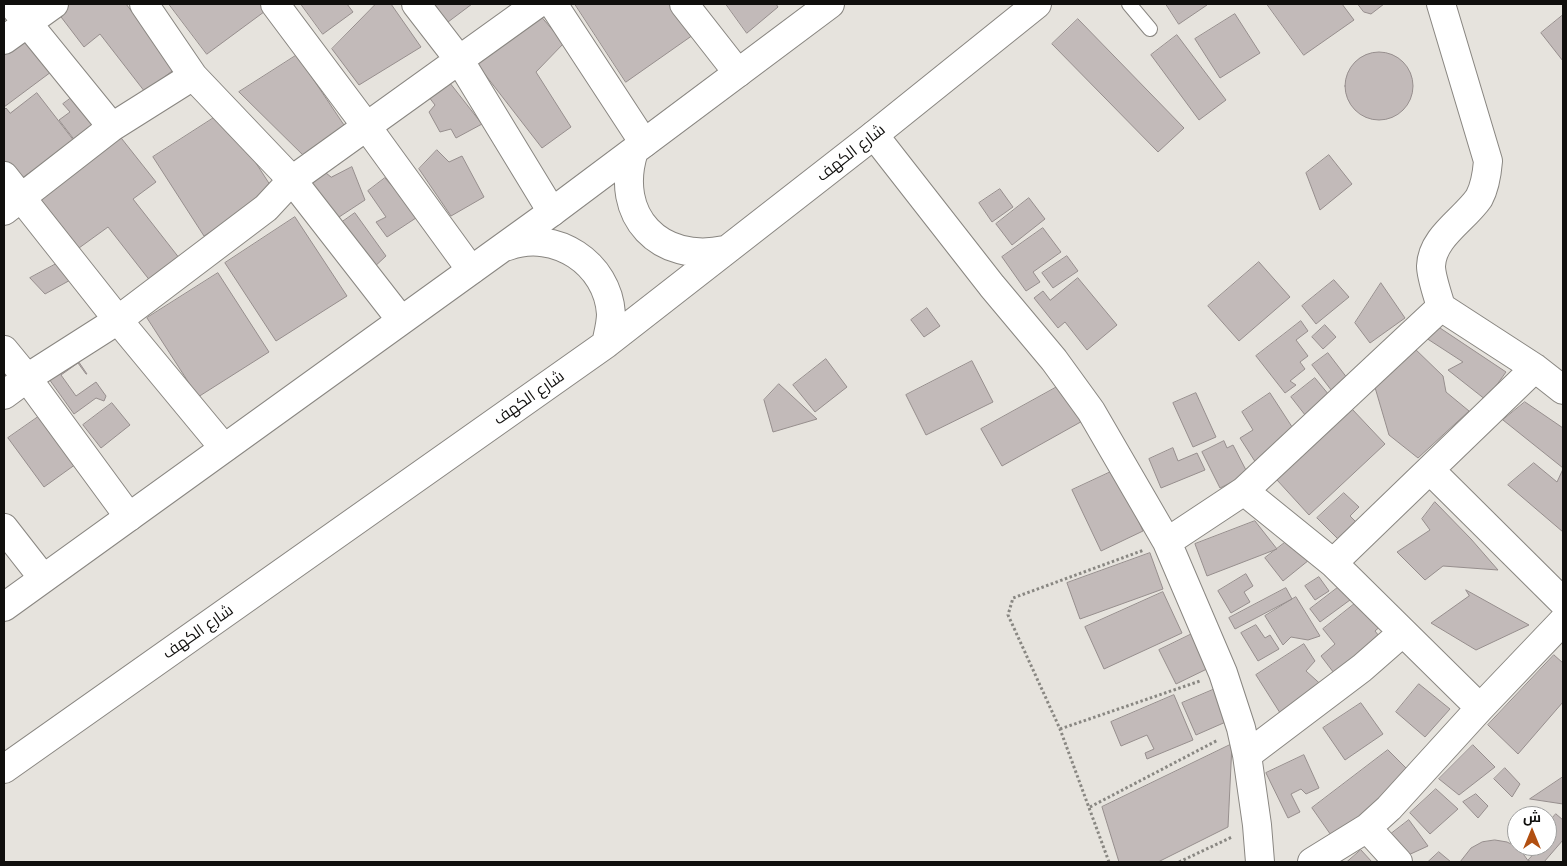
<!DOCTYPE html>
<meta charset="utf-8">
<style>
body{margin:0}
#map{position:relative;width:1567px;height:866px;overflow:hidden;background:#e6e3dd;font-family:Montserrat,Cairo,sans-serif}
canvas{display:block}
.frame{position:absolute;inset:0;border:5px solid #100f0d;pointer-events:none}
.north{position:absolute;left:1507px;top:806px;width:50px;height:50px;box-sizing:border-box;background:#fff;border:1px solid #9f9f9e;border-radius:50%;rotate:0deg;font-size:14px;font-weight:700;line-height:20px;text-align:center;color:#100f0d}
.north::after{content:'';display:block;margin:auto;width:18px;height:22px;background:#b14f11;clip-path:polygon(50% 0,100% 100%,50% 72%,0 100%)}
</style>
<div id="map">
<canvas width="1567" height="866"></canvas>
<div class="frame"></div>
<div class="north">ش</div>
</div>
<script>
const g = document.querySelector('canvas').getContext('2d');
g.lineJoin = 'round';
function fill(path, color) { g.fillStyle = color; g.fill(path, 'evenodd'); }
function trace(path, color, width, dash) { g.strokeStyle = color; g.lineWidth = width; g.lineCap = dash ? 'butt' : 'round'; g.setLineDash(dash || []); g.stroke(path); }
function drawText(font, color, halo, rows, align = 'center') {
  g.font = font + ' Montserrat,Cairo,sans-serif'; g.lineWidth = 4; g.setLineDash([]); g.textBaseline = 'middle'; g.strokeStyle = halo; g.fillStyle = color; for (const [text, x, y, turn = 0] of rows) {
    g.save(); g.translate(x, y); g.rotate((+turn || 0) * Math.PI / 180); g.textAlign = isNaN(turn) ? turn : align; if (halo) g.strokeText(text, 0, 0); g.fillText(text, 0, 0); g.restore();
  }
}
const building = new Path2D(`
 M70 4H126L176 68 145 92 100 34 84 47 58 13Z
 M169 4H271L272 6 207 54Z
 M301 4H347L353 12 323 34Z
 M376 4H391L421 47 359 85 332 49Z
 M435 4H472L448 22Z
 M575 4H669L693 35 626 82Z
 M726 4H776L778 7 747 33Z
 M1166 4H1206L1207 5 1179 24Z
 M1267 4H1342L1354 20 1304 55Z
 M1358 4H1384L1371 14 1364 12Z
 M538 13 564 43 536 72 571 127 542 148 473 59Z
 M1235 14 1260 53 1220 78 1195 39Z
 M1563 15V61L1541 33Z
 M1078 19 1184 128 1158 152 1052 44Z
 M25 30 55 69 4 107V46Z
 M1177 35 1226 100 1199 120 1151 55Z
 M1345 86a34 34 0 1 1 68 0a34 34 0 1 1-68 0Z
 M297 55 350 134 308 160 239 92Z
 M446 78 482 124 456 138 451 129 440 132 429 112 435 105 425 92Z
 M37 93 78 146 38 180 32 171 14 184 4 171V110L6 108 10 113Z
 M78 93 101 122 76 142 59 120 70 112 63 104Z
 M223 112 274 191 204 236 153 157Z
 M118 134 156 182 133 199 180 259 151 282 108 227 79 248 38 196Z
 M437 150 449 162 462 156 484 197 451 216 419 169Z
 M1329 155 1352 184 1320 210 1306 173Z
 M352 167 365 200 333 221 302 182 321 169 331 177Z
 M385 178 419 216 387 237 376 222 386 217 368 191Z
 M1000 189 1013 207 992 222 979 203Z
 M1029 198 1045 219 1012 245 996 224Z
 M355 213 386 256 371 270 338 225Z
 M295 217 347 296 276 341 225 263Z
 M1043 228 1061 252 1033 272 1040 282 1026 291 1002 257Z
 M1067 256 1078 271 1053 288 1042 273Z
 M1259 262 1290 297 1239 341 1208 306Z
 M58 263 74 278 45 294 30 278Z
 M218 273 269 352 198 397 147 318Z
 M1078 278 1117 325 1087 350 1065 322 1058 328 1034 298 1043 291 1050 300Z
 M1334 280 1349 297 1316 324 1302 306Z
 M1381 283 1405 318 1370 343 1355 323Z
 M927 308 940 326 924 337 911 320Z
 M1301 321 1308 331 1296 340 1308 356 1300 362 1305 369 1290 381 1296 385 1285 393 1256 356Z
 M1434 324 1506 372 1486 400 1448 370 1463 362 1423 336Z
 M1325 325 1336 337 1323 349 1312 337Z
 M1412 346 1443 376 1446 392 1469 411 1418 458 1389 435 1374 384Z
 M72 352 87 374H86L78 363 61 375 76 396 96 382 106 396 104 401 96 398 74 414 44 372Z
 M1328 353 1351 383 1335 395 1312 365Z
 M826 359 847 387 815 412 793 385Z
 M972 361 993 402 926 435 906 395Z
 M1315 378 1334 401 1309 420 1291 397Z
 M1066 382 1086 419 1002 466 981 429Z
 M779 384 817 419 773 432 764 400Z
 M1196 393 1216 437 1193 447 1173 403Z
 M1270 393 1298 436 1256 463 1240 438 1253 430 1242 412Z
 M1525 402 1563 428V468L1503 420Z
 M112 403 130 425 101 448 83 425Z
 M1352 409 1385 444 1309 515 1277 480Z
 M41 415 76 464 44 487 8 438Z
 M1224 441 1227 448 1233 445 1248 474 1220 488 1202 452Z
 M1173 448 1178 461 1197 453 1205 470 1161 488 1149 459Z
 M1534 463 1557 482 1563 469V532L1508 485Z
 M1115 470 1143 531 1101 551 1072 490Z
 M1344 493 1359 507 1350 516 1358 524 1341 542 1317 518Z
 M1435 502 1471 539 1498 570 1443 566 1425 580 1397 552 1430 530 1422 519Z
 M1255 521 1277 549 1207 576 1195 544Z
 M1291 538 1309 560 1283 581 1265 558Z
 M1150 553 1163 589 1080 619 1067 583Z
 M1246 574 1253 586 1244 592 1250 602 1231 613 1218 591Z
 M1319 577 1329 591 1315 600 1305 586Z
 M1340 586 1350 600 1320 622 1310 609Z
 M1286 588 1292 599 1235 629 1229 618Z
 M1466 590 1529 625 1476 650 1431 623 1469 596Z
 M1163 592 1182 633 1104 669 1085 627Z
 M1296 597 1320 636 1308 640 1291 637 1283 645 1265 616Z
 M1362 598 1383 624 1375 631 1383 641 1337 677 1321 656 1335 644 1323 629Z
 M1256 625 1265 638 1270 635 1279 649 1258 661 1241 633Z
 M1194 633 1211 667 1176 684 1159 650Z
 M1304 644 1315 661 1306 671 1326 689 1282 716 1256 675Z
 M1554 655 1563 663V702L1518 754 1488 725Z
 M1419 684 1450 709 1425 737 1396 712Z
 M1215 689 1228 721 1196 735 1182 703Z
 M1174 695 1193 740 1147 759 1145 753 1154 749 1147 735 1121 746 1111 722Z
 M1361 703 1383 734 1345 760 1323 728Z
 M1232 744 1228 827 1158 862H1119L1102 807Z
 M1473 745 1495 767 1459 795 1439 779Z
 M1388 750 1411 773 1333 838 1312 808Z
 M1304 755 1319 788 1306 794 1301 789 1291 794 1300 812 1288 818 1266 773Z
 M1505 768 1520 784 1512 797 1494 779Z
 M1563 777V804L1530 799Z
 M1436 789 1458 809 1430 834 1410 813Z
 M1476 794 1488 806 1478 818 1463 802Z
 M1556 814 1563 820V840L1544 862H1531L1528 860 1540 847 1539 846H1547V824Z
 M1409 820 1428 846 1404 857 1387 837Z
 M1495 840 1507 842 1519 848 1529 862H1460L1471 848 1482 842Z
 M1361 850 1372 862H1347Z
 M1439 852 1451 862H1428Z`);
const path = new Path2D(`
 M1060 729 1200 681
 M1090 807 1218 740
 M1109 862 1060 729 1008 615 1013 598 1144 550
 M1179 862 1232 837`);
const lane = new Path2D(`
 M1129 4 1150 29`);
const street = new Path2D(`
 M12 4 112 127
 M144 4 193 76 292 180 401 320
 M275 4 367 127 471 270
 M416 4 460 61 552 212
 M553 4 644 143
 M684 4 738 73
 M4 40 54 4
 M874 135 992 286 1054 360 1091 411 1167 542 1223 673 1241 728 1247 755 1257 825 1260 862
 M4 176 118 320 27 378 4 350
 M4 211 112 127 193 76
 M1441 307C1438 296 1431 277 1431 266 1432 237 1464 220 1479 198 1485 187 1487 173 1488 161L1441 4
 M4 395 27 378 129 517
 M224 448 118 320 266 208 292 180 537 4
 M1430 470 1563 602
 M1244 491 1333 563 1480 708
 M4 528 43 578
 M1167 542 1244 491 1441 307 1535 368 1563 390
 M1333 563 1535 368
 M1247 755 1362 668 1402 633
 M1367 828 1398 862
 M1312 862 1367 828 1389 808 1480 708 1563 621`);
const secondary = new Path2D(`
 M634 151C613 216 660 264 725 250
 M508 246C555 229 608 263 611 314 611 324 608 334 606 344
 M4 607 552 212 830 4
 M4 769 606 344 874 135 1037 4`);
const streetNames = [
 ["شارع الكهف",851,153,-38],
 ["شارع الكهف",529,398,-35],
 ["شارع الكهف",198,632,-35]
];
fill(building, '#c2bab9');
trace(building, '#968e8d', 1);
trace(lane, '#898681', 16);
trace(street, '#898681', 30);
trace(secondary, '#898681', 30);
trace(path, '#898782', 3, [2.5, 2.5]);
trace(lane, '#fff', 14);
trace(street, '#fff', 28);
trace(secondary, '#fff', 28);
drawText('16px', '#100f0d', '#fff', streetNames);
</script>
